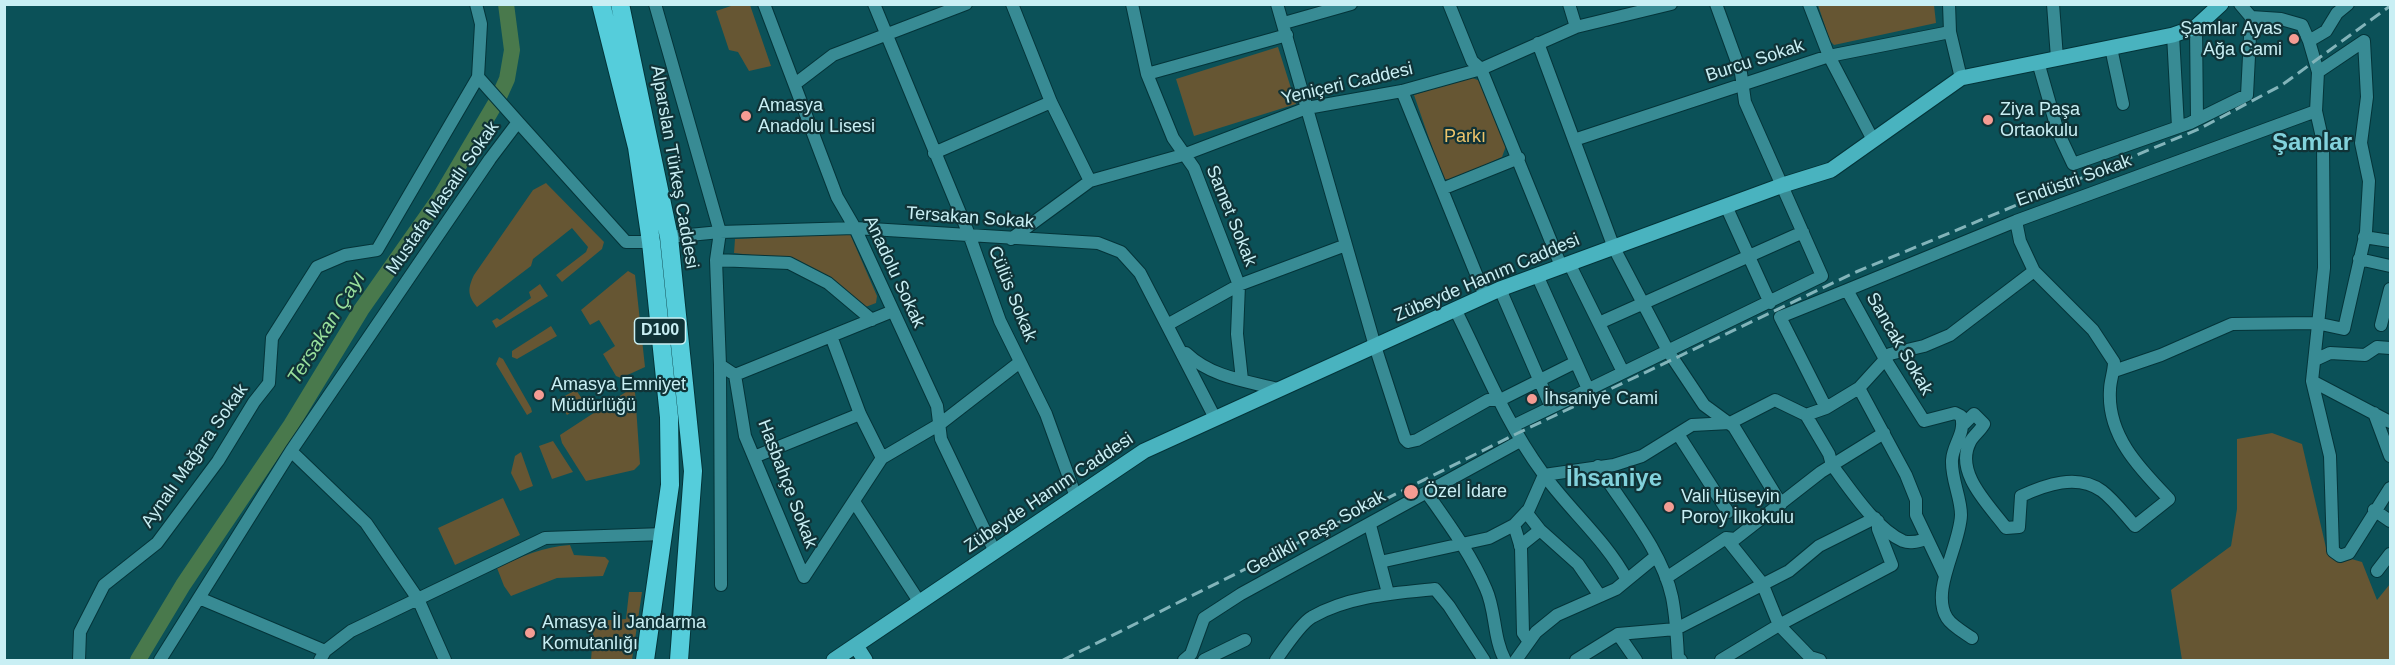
<!DOCTYPE html>
<meta charset="utf-8">
<style>
body{margin:0}
#map{position:relative;width:2395px;height:665px;overflow:hidden;background:#0b5158;font-family:Helvetica,sans-serif}
canvas{display:block}
.frame{position:absolute;inset:0;border:6px solid #c9eff4;pointer-events:none}
</style>
<div id="map">
<canvas width="2395" height="665"></canvas>
<div class="frame"></div>
</div>
<script>
const g = document.querySelector('canvas').getContext('2d');
g.lineJoin = 'round';
function fill(path, color) { g.fillStyle = color; g.fill(path, 'evenodd'); }
function trace(path, color, width, dash) { g.strokeStyle = color; g.lineWidth = width; g.lineCap = dash ? 'butt' : 'round'; g.setLineDash(dash || []); g.stroke(path); }
function drawText(font, color, halo, rows, align = 'center') {
  g.font = font + ' Helvetica,sans-serif'; g.lineWidth = 4.5; g.setLineDash([]); g.textBaseline = 'middle'; g.strokeStyle = halo; g.fillStyle = color; for (const [text, x, y, turn = 0] of rows) {
    g.save(); g.translate(x, y); g.rotate((+turn || 0) * Math.PI / 180); g.textAlign = isNaN(turn) ? turn : align; if (halo) g.strokeText(text, 0, 0); g.fillText(text, 0, 0); g.restore();
  }
}
const green = new Path2D(`
 M734 5H750L771 66 749 71 738 52 729 50 716 11Z
 M1818 5H1934L1936 23 1834 45 1830 41Z
 M1278 47 1296 104 1194 136 1176 79Z
 M1470 77 1480 81 1506 146 1502 157 1453 180 1443 179 1414 95Z
 M546 183 604 242 602 249 562 282 556 275 586 252 588 247 572 228 533 259 531 266 477 307C467 295 468 288 474 275L533 190Z
 M850 234 877 296 876 303 863 308 832 278 796 260 734 253 735 239Z
 M628 271 635 275 645 367 621 378 616 376 603 354 615 346 599 320 590 325 581 310Z
 M540 284 548 296 496 328 492 321 497 318 500 320 531 298 529 292Z
 M551 326 557 336 517 359 512 357V351Z
 M499 357 503 359 531 408 532 412 527 415 496 364Z
 M632 388 635 392 640 464 634 470 586 481 562 443 560 435Z
 M576 390 585 403 567 415 557 400Z
 M2272 433 2302 444 2327 552 2362 562 2377 600 2390 584V660H2182L2171 590 2231 546 2237 509V439Z
 M553 441 573 472 552 479 539 446Z
 M521 452 533 486 520 491 511 473 515 456Z
 M503 498 520 535 455 565 438 528Z
 M570 545 574 555 605 557 609 561 603 576 557 578 511 596 504 586 497 568C522 556 543 547 570 545Z
 M629 592H642L632 660H591L594 621 626 619Z`);
const river = new Path2D(`
 M138 660 183 585 291 425 361 310 439 199 498 99 507 79 512 50 506 4`);
const minor = new Path2D(`
 M476 4 481 24 478 77 518 122
 M655 4 720 232 716 260 720 365 735 375 745 436 804 577
 M764 4 837 197 855 228 937 406 941 439 995 552
 M874 4 970 237 1000 321 1046 414 1076 497
 M1012 4 1051 102 1090 181
 M1132 4 1147 74 1173 138 1194 168 1239 285 1237 334 1242 380
 M1277 4 1375 346 1405 439 1408 442 1417 440 1488 400H1500L1576 362
 M1449 4 1472 61 1481 69 1561 266
 M1569 4 1576 27
 M1809 4 1829 56 1873 140
 M1949 4 1950 32 1961 78
 M2053 4 2057 58
 M2240 4 2251 17 2281 19 2302 25 2309 41 2318 72 2316 111 2323 142 2324 268 2312 381 2330 456 2333 551 2340 556 2349 553 2390 488
 M1284 23 1351 4
 M2196 27 2197 119
 M2173 35 2178 127
 M2309 41 2326 31 2337 13 2348 4
 M1538 43 1614 248 1668 351 1704 405 1734 427 1781 504
 M2111 48 2123 104
 M2038 62 2058 132 2073 164 2190 123 2247 95 2251 17
 M1147 74 1287 35
 M795 84 833 55 966 4
 M1402 91 1485 296
 M1574 140 1829 56 1950 32
 M934 153 1051 102
 M1442 189 1519 158
 M1726 206 1770 303
 M669 237 720 232 855 228 1098 243 1121 252 1140 273 1215 418
 M2364 237 2390 241
 M1011 239 1090 181 1183 155 1307 108 1402 91 1481 69 1576 27 1671 4
 M2359 259 2390 266
 M716 260 789 263 828 283 872 320
 M1569 263 1623 372
 M1537 275 1588 389
 M1500 289 1551 407
 M1847 290 2016 221 2316 111
 M1456 311C1483 365 1506 423 1542 472 1569 510 1605 539 1627 580
 M1599 323 1803 232
 M1167 325 1239 285 1346 245
 M2381 325 2390 289
 M831 336 860 414 882 458
 M1186 353C1211 377 1246 381 1278 389
 M2315 360 2330 353 2365 355 2377 347 2390 348
 M720 365 721 585
 M2114 371 2161 355 2232 324 2316 323 2344 329 2366 232 2369 181 2361 143 2367 97 2364 41 2318 72
 M735 375 893 311
 M2312 381 2390 422
 M1859 388 1906 475 1916 500V515L1945 576
 M1826 408 1780 317 1847 290 1885 359 1924 421 1955 413 1961 416C1966 433 1953 444 1952 460 1951 479 1961 497 1961 515 1960 546 1930 591 1947 618 1952 626 1965 633 1972 638
 M2374 413 2390 456
 M1806 415 1829 454 1832 465C1850 489 1876 529 1903 541 1911 544 1919 541 1926 539
 M1964 424 1974 414 1984 424C1980 431 1973 436 1970 442 1954 473 1990 506 2006 528L2019 527 2021 496C2045 485 2077 473 2102 491 2114 500 2125 515 2135 526L2169 499C2140 469 2107 436 2110 390 2110 381 2114 372 2114 362L2093 330 2034 271 2020 241 2016 221
 M1513 426 1822 276 1745 102 1741 73 1716 4
 M1678 434 1728 512
 M291 451 366 523 418 599 445 660
 M754 457 860 414
 M1598 466C1623 506 1662 550 1672 597 1676 617 1677 637 1678 657L1681 660
 M1544 475 1614 465 1642 456 1692 425 1730 423 1775 400 1806 415 1826 408 1859 388 1890 354 1924 346 1950 335 2034 271
 M1427 493C1448 523 1471 554 1486 589 1496 611 1493 638 1505 660
 M855 503 920 603
 M2374 510 2390 521
 M1526 512 1540 530 1578 564 1600 596
 M1370 525 1388 593
 M1726 538 1762 583 1779 625 1810 657 1820 660
 M1520 546 1540 530
 M1380 562 1489 538 1514 525
 M2377 571 2390 554
 M804 577 882 458 940 424 1020 362
 M1666 578 1726 538 1735 539 1821 472 1884 433
 M199 598 325 651
 M1618 634 1636 660
 M1529 642 1523 633 1521 548 1514 525 1529 509 1544 475
 M79 660 80 632 104 585 157 543 218 461 254 402 269 383 272 338 317 267 345 255 377 250 478 77
 M160 660 291 451 490 159 518 122 626 242H651
 M320 660 325 651 351 631 545 538 664 534
 M1184 660 1191 654 1204 618 1241 594 1520 441
 M1204 660 1245 640
 M1276 660C1283 650 1301 623 1312 617 1348 596 1395 593 1435 589L1449 606 1484 660
 M1516 660 1536 632 1557 615 1616 589 1655 557
 M1576 660 1618 634 1676 629 1789 571 1819 546 1875 518
 M1721 660 1779 625 1892 565 1878 529V521`);
const major = new Path2D(`
 M856 646 865 660
 M834 660 1144 451 1500 289 1783 185 1831 170 1961 78 2173 35 2196 27 2221 4`);
const highway = new Path2D(`
 M601 4 637 147 651 242 669 417 670 485 645 660
 M620 4 669 237 693 471 679 660`);
const rail = new Path2D(`
 M1063 660 1516 434 1856 272 2199 129 2282 85 2390 6`);
const markers = [
 [2294,39,6,"#f59c93"],
 [746,116,6,"#f59c93"],
 [1988,120,6,"#f59c93"],
 [539,395,6,"#f59c93"],
 [1532,399,6,"#f59c93"],
 [1411,492,8,"#f59c93"],
 [1669,507,6,"#f59c93"],
 [530,633,6,"#f59c93"]
];
const shields = [
 [660,331,51]
];
const shieldNames = [
 ["D100",660,331]
];
const poiNames = [
 ["Şamlar Ayas",2282,29,"right"],
 ["Ağa Cami",2282,50,"right"],
 ["Amasya",758,106],
 ["Anadolu Lisesi",758,127],
 ["Ziya Paşa",2000,110],
 ["Ortaokulu",2000,131],
 ["Amasya Emniyet",551,385],
 ["Müdürlüğü",551,406],
 ["İhsaniye Cami",1544,399],
 ["Özel İdare",1424,492],
 ["Vali Hüseyin",1681,497],
 ["Poroy İlkokulu",1681,518],
 ["Amasya İl Jandarma",542,623],
 ["Komutanlığı",542,644]
];
const streetNames = [
 ["Burcu Sokak",1755,61,-18],
 ["Yeniçeri Caddesi",1347,84,-13],
 ["Alparslan Türkeş Caddesi",674,167,80],
 ["Endüstri Sokak",2074,181,-20],
 ["Mustafa Masatlı Sokak",443,198,-55],
 ["Samet Sokak",1231,216,68],
 ["Tersakan Sokak",970,218,4],
 ["Anadolu Sokak",894,272,65],
 ["Zübeyde Hanım Caddesi",1487,278,-23],
 ["Cülüs Sokak",1012,294,68],
 ["Sancak Sokak",1899,344,60],
 ["Aynalı Mağara Sokak",195,456,-55],
 ["Hasbahçe Sokak",787,484,69],
 ["Zübeyde Hanım Caddesi",1049,493,-34],
 ["Gedikli Paşa Sokak",1316,533,-29]
];
const parkNames = [
 ["Parkı",1465,137]
];
const waterNames = [
 ["Tersakan Çayı",327,328,-58]
];
const districtNames = [
 ["Şamlar",2312,143],
 ["İhsaniye",1614,479]
];
fill(green, '#665633');
trace(river, '#49794c', 16);
trace(minor, '#043439', 14);
trace(major, '#043439', 17);
trace(highway, '#043439', 20);
trace(minor, '#388b94', 12);
trace(major, '#49b3bf', 15);
trace(highway, '#55cddb', 18);
trace(rail, '#82b4ba', 3, [12, 6]);
for (const [x, y, r, color] of markers) { const dot = new Path2D(); dot.arc(x, y, r, 0, 2 * Math.PI); g.fillStyle = color; g.fill(dot); trace(dot, '#103337', 2); }
for (const [x, y, w] of shields) { const box = new Path2D(); box.roundRect(x - w / 2, y - 13, w, 26, 4.5); g.fillStyle = '#103337'; g.fill(box); trace(box, '#c9eff4', 1.5); }
drawText('bold 16px', '#c9eff4', null, shieldNames);
drawText('18px', '#c9eff4', '#103337', poiNames, 'left');
drawText('18px', '#c9eff4', '#103337', streetNames);
drawText('18px', '#ecc46b', '#103337', parkNames);
drawText('italic 20px', '#98df9c', '#103337', waterNames);
drawText('bold 24px', '#82d2dc', '#103337', districtNames);
</script>
